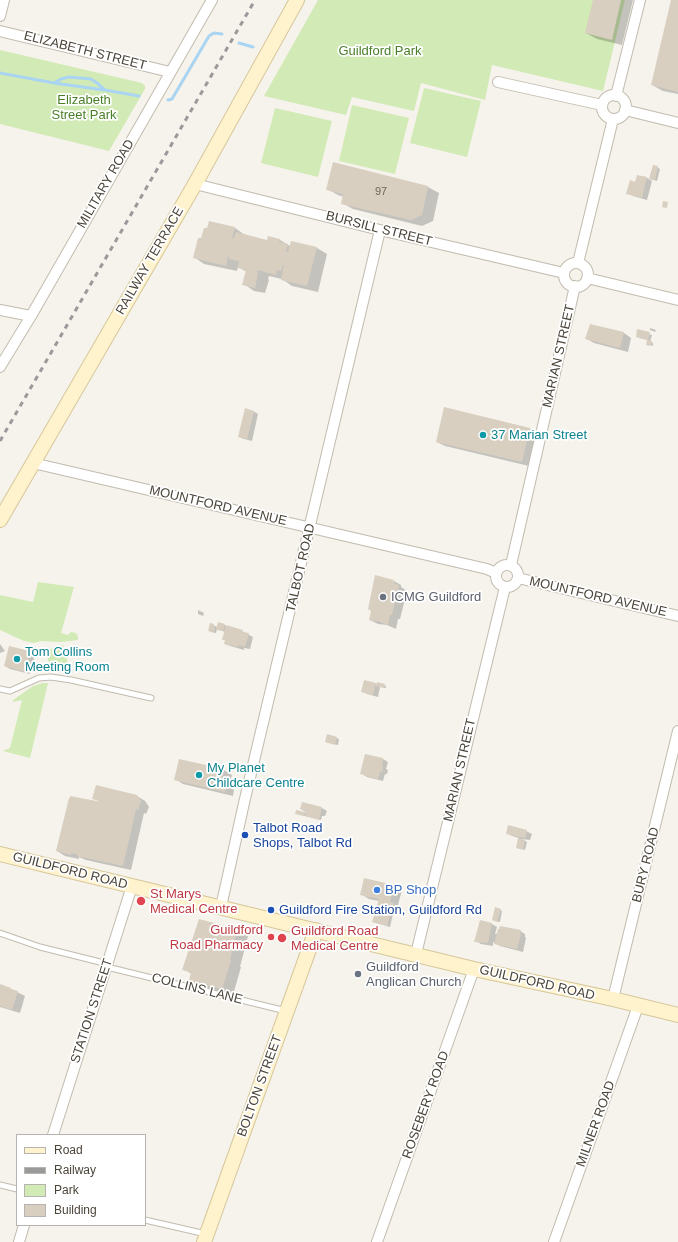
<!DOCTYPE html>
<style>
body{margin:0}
#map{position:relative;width:678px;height:1242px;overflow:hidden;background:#f6f3ec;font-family:Arial,sans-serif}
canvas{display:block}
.legend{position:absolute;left:16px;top:1134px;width:130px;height:92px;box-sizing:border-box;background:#fff;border:1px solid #b7b4b0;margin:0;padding:5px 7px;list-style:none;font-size:12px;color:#4b4439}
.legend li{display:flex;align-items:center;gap:8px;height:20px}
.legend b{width:20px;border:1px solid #b7b4b0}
</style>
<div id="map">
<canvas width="678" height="1242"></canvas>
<ul class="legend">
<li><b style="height:5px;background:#fff3cd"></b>Road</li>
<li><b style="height:5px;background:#9a9a9a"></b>Railway</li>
<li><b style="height:11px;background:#d2eab5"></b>Park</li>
<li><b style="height:11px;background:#d8cfc1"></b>Building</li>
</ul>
</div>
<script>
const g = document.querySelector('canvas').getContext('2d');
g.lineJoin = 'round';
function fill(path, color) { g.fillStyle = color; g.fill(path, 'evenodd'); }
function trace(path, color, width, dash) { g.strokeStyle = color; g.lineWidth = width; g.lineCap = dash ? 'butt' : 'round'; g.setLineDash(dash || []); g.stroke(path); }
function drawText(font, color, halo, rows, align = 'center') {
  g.font = font + ' Arial,sans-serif'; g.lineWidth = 3.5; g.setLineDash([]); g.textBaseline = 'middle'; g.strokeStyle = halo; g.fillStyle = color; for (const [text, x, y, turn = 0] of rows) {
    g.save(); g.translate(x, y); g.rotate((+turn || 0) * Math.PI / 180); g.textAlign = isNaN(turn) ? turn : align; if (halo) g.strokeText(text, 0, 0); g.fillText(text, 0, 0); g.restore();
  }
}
const green = new Path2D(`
 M318 0H625L603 91 492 65 485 100 421 83 414 111 352 97 346 115 264 96Z
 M0 50 142 83 145 86V89L109 151 0 124Z
 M424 88 481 101 467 157 410 143Z
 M352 105 409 118 395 174 339 161Z
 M275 108 332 121 318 177 261 163Z
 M38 582 74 587 61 633 68 635 71 632 76 633 78 637V640L61 642 41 641 34 643 24 641 0 630V595L33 602Z
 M63 645 68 663 51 668 45 651Z
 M43 683H48L30 758 3 751 10 748 22 700 13 702V700L33 686Z`);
const shadow = new Path2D(`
 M594 0H633L622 45 597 39 586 33Z
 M672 0H678V94L663 91 652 85Z
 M334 164 428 187 439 193 433 221 422 226 353 209 342 203 344 197 338 195 327 189Z
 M654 166 660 169 657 181 650 179Z
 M637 176 647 178 652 181 647 200 633 196 628 193 636 183Z
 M235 228 245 235 268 241 280 240 290 246 317 248 327 254 318 292 292 286 282 279 269 276 268 279 269 280 265 293 254 291 244 284 247 272 238 267 237 271 204 264 194 257Z
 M650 328 656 330 655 332 650 330Z
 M638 331 652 335 650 342 653 343V346L647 344 648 340 639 338Z
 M624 333 631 338 628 352 594 343 587 339Z
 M253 411 258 414 252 441 244 439 239 437Z
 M530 429 537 434 529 466 445 446 437 442Z
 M394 581 401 585V587L407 591 400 619H398L396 629 387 625 378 624 370 620Z
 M198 610 204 613 203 616 198 614Z
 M211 624 217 627 224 625 242 631 253 637 250 649 244 648V650L230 646 225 644 226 641 223 639 225 632 217 629 216 633 211 632 209 630Z
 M0 644 5 651 0 653Z
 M30 652 35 655 30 674 10 669 5 666Z
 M375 684 386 686V688L380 687 378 697 367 694 362 691Z
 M327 735 339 739 338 745 326 742Z
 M366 755 383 759 388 762 386 769 388 770 387 774H385L383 781 367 777 362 774Z
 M224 770 232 775 229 787 234 790 233 796 183 784 175 779Z
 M137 796 145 801 149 807 146 814 144 813 131 870 86 860 79 857V859L65 856 57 851 100 802 94 798Z
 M322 808 327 811 325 816H322L321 820 297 814V811L307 813 301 809Z
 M526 831 532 834 530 840 521 839 527 842 525 850 517 847 519 838 512 836 507 833Z
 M365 879 394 886 402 890 398 905H395L390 927 373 922 379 901 369 899 361 894Z
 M500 910 502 911 500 922 495 921Z
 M200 920 237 930 248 936 240 967H241L233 995 201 987 190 980 192 974 183 969Z
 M480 921 492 924 497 927 495 934 520 931 525 934V937L526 938 523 952 500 946 493 942V946L481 944 476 941Z
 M0 985 11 989 25 996 20 1013 0 1007Z`);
const stream = new Path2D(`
 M239 43 253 47
 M0 73 54 83 61 79 69 77 91 79 97 83 105 90 139 96
 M54 83 104 90
 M168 100 172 99 209 36 214 33 222 34`);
const building = new Path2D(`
 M593 0H621L612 40 585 33Z
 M671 0H678V92L651 85Z
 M333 162 428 186 422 215 411 220 341 204 343 194 326 190Z
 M653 165 658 166 655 180 649 179Z
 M637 175 647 177 642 198 626 194 630 180 635 182Z
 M663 201 668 202 667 208 662 207Z
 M209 221 235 227 232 238H234L236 232 267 240 268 236 280 239 279 242 288 244 286 251 288 252 291 241 317 247 307 286 281 280 284 265H283L281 271 277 270 276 275 258 270 257 272 258 273 255 288 242 285 246 270 238 268 239 261 229 259V256H228L226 266 193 258 198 238H201L204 228H207Z
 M590 324 624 332 620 348 585 339Z
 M637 329 650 332 648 340 652 341 650 346 646 345 647 340 636 337Z
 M444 407 530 428 522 462 436 442Z
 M245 408 254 411 247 439 238 437Z
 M375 575 394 580 393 583 399 585 392 615H390L388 625 378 621 369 620 371 611 368 609Z
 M218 622 225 624 223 631 216 630Z
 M210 623 214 624 213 626 215 627 214 632 208 631Z
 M226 625 243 630 242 632 249 633 245 647 239 645 238 647 224 644 225 640H222Z
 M9 646 30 651 25 672 4 666Z
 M364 680 376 683 373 695 361 692Z
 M377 682 385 684 384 688 376 686Z
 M327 734 337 737 335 745 325 742Z
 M365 754 383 758 382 766H383L382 772H380L378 779 360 774Z
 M179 759 224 769 221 783 227 785 225 792 174 780Z
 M96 785 137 795 141 801 138 810 136 809 123 866 77 856V854L71 853V855L56 851 69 798H70V796L107 803 92 799Z
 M302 802 322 807 319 820 305 816 306 811 300 809Z
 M296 810 305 812 304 816 295 814Z
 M508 825 527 830 525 838 506 834Z
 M518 838 525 840 523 850 516 848Z
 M364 878 394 885 390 902 394 903 387 926 372 922 379 899 360 895Z
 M495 907 501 909 497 922 492 920Z
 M199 919 237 929 230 960H231L222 989 189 981 191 972 182 970Z
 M480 920 492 923 488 943 474 942Z
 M500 926 521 930 520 934H521L517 949 494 944 498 929H499Z
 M0 984 11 988V989L18 991 12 1010 0 1006Z`);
const lane = new Path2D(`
 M0 689 10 691 39 678 51 677 71 680 151 698
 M0 933 40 947 108 964
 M107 967 286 1011
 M0 1185 17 1189
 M145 1220 206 1234`);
const street = new Path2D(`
 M0 16 4 0
 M0 31 170 72
 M498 82 602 105
 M602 107a12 12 0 1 1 24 0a12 12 0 1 1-24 0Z
 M616 96 640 0
 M625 110 678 123
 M195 184 380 230 564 273
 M578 263 613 119
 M564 275a12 12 0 1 1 24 0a12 12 0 1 1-24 0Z
 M587 278 678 300
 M0 310 31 316
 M0 367 31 316 212 0
 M33 463 487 569 496 573
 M496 576a11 11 0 1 1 22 0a11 11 0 1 1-22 0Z
 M511 565 575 286
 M518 578 678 616
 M221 907 244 803 380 230
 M416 954 505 587
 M613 999 678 731
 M53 1135 132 886
 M19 1242 24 1225
 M377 1242 474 969
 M554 1242 638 1006`);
const secondary = new Path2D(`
 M0 520 195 184 297 0
 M0 854 474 969 613 999 678 1015
 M204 1242 316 930`);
const rail = new Path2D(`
 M0 441 255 0`);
const markers = [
 [483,435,4,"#0f9aa8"],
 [383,597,4,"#6b7280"],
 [17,659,4,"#0f9aa8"],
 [199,775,4,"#0f9aa8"],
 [245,835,4,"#1a4fb4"],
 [377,890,4,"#3f7fe0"],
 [141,901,5,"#e0444e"],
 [271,910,4,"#1a4fb4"],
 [271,937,4,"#e0444e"],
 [282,938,5,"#e0444e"],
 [358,974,4,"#6b7280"]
];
const numberNames = [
 ["97",381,192]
];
const streetNames = [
 ["ELIZABETH STREET",85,51,14],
 ["MILITARY ROAD",106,184,-60],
 ["BURSILL STREET",379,229,14],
 ["RAILWAY TERRACE",150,261,-60],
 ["MARIAN STREET",559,356,-77],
 ["MOUNTFORD AVENUE",218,506,13],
 ["TALBOT ROAD",301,568,-77],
 ["MOUNTFORD AVENUE",598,597,13],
 ["MARIAN STREET",460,770,-77],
 ["BURY ROAD",646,865,-76],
 ["GUILDFORD ROAD",70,871,14],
 ["GUILDFORD ROAD",537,983,13],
 ["COLLINS LANE",197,989,14],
 ["STATION STREET",92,1011,-72],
 ["BOLTON STREET",260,1086,-70],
 ["ROSEBERY ROAD",426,1105,-70],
 ["MILNER ROAD",596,1124,-70]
];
const parkNames = [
 ["Guildford Park",380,51],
 ["Elizabeth",84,100],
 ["Street Park",84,115]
];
const cultureNames = [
 ["37 Marian Street",491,435],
 ["Tom Collins",25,652],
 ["Meeting Room",25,667],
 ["My Planet",207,768],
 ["Childcare Centre",207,783]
];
const worshipNames = [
 ["ICMG Guildford",391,597],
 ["Guildford",366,967],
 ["Anglican Church",366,982]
];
const transitNames = [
 ["Talbot Road",253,828],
 ["Shops, Talbot Rd",253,843],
 ["Guildford Fire Station, Guildford Rd",279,910]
];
const shopNames = [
 ["BP Shop",385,890]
];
const healthNames = [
 ["St Marys",150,894],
 ["Medical Centre",150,909],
 ["Guildford",263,930,"right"],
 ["Road Pharmacy",263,945,"right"],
 ["Guildford Road",291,931],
 ["Medical Centre",291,946]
];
fill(green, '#d2eab5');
fill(shadow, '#0003');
trace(stream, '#a9d4f2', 3);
fill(building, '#d8cfc1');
trace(lane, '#c2bbae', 7);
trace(street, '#c2bbae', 12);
trace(secondary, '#d6c79b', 16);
trace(lane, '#fff', 5);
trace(street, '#fff', 10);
trace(secondary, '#fff3cd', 14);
trace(rail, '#9a9a9a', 3, [5, 5]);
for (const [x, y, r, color] of markers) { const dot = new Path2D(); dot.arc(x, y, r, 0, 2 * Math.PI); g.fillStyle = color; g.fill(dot); trace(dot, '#fff', 1.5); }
drawText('11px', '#6e675b', null, numberNames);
drawText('13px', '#4b4439', '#fff', streetNames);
drawText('13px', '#4a7f2a', '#fff', parkNames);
drawText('13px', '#0d838f', '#fff', cultureNames, 'left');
drawText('13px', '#5b616d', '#fff', worshipNames, 'left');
drawText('13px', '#164399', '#fff', transitNames, 'left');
drawText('13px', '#366cbe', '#fff', shopNames, 'left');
drawText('13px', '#be3a42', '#fff', healthNames, 'left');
</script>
